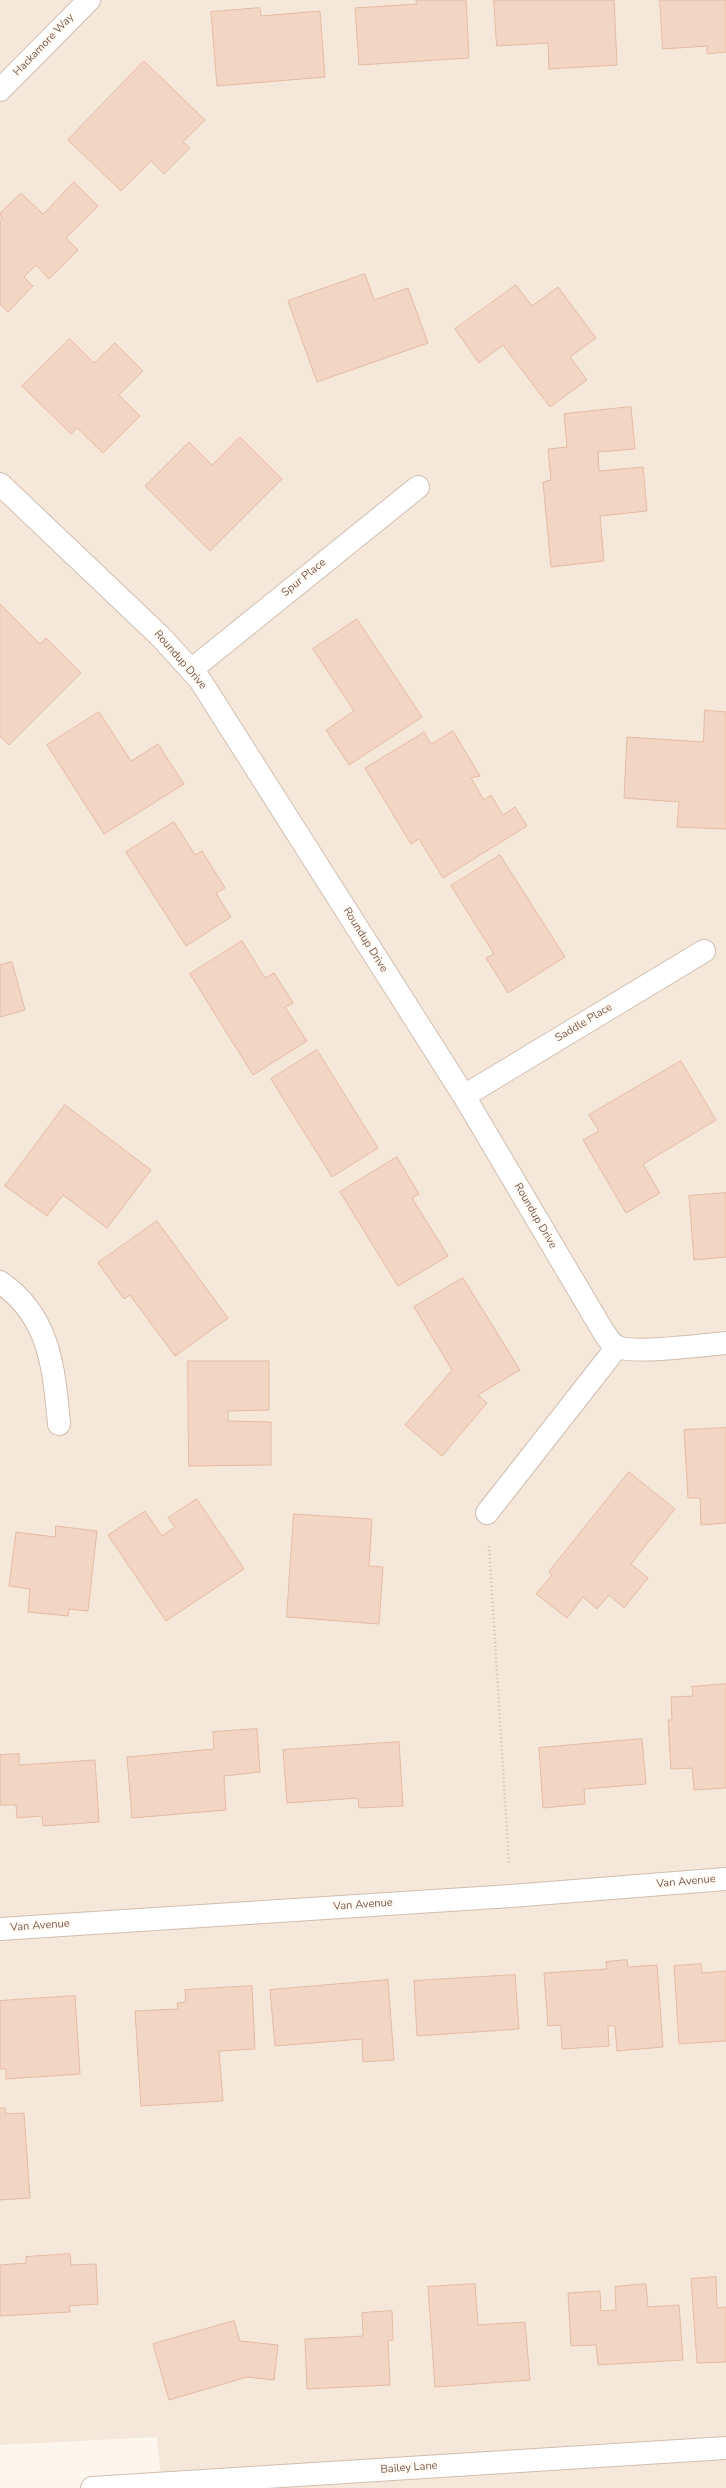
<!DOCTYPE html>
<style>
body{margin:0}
canvas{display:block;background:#fdf6ec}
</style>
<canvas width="726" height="2488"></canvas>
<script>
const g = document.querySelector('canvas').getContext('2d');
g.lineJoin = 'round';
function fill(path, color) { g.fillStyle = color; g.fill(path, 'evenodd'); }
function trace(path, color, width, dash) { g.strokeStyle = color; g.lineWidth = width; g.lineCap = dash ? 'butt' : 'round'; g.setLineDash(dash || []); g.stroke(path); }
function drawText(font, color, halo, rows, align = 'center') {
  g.font = font + ' "Nunito Sans",sans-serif'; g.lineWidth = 3.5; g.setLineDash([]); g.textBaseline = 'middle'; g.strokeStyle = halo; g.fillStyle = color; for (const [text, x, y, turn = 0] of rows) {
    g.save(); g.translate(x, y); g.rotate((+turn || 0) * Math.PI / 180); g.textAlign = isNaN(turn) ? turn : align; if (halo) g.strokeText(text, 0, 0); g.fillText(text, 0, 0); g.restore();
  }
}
const residential = new Path2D(`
 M0 0H726V2488H162L157 2437 0 2445Z`);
const building = new Path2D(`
 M416 0H466L469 58 359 65 355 8 417 4Z
 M494 0H614L617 65 549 69 548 43 497 46Z
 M660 0H726V52L707 54V46L663 49Z
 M260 8 261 16 320 11 325 77 217 86 211 12Z
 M144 61 205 120 183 142 190 148 164 174 151 161 121 191 68 140Z
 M74 182 98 206 66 238 78 250 49 279 36 265 24 277 33 286 8 312 0 304V222L2 220 0 213 21 193 43 214Z
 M365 274 374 300 408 288 428 343 317 382 288 301Z
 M516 285 532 306 558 287 596 338 570 357 587 380 550 407 503 345 479 363 455 329Z
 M70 339 94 363 115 343 143 371 119 395 140 416 103 453 77 428 71 434 22 386Z
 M631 407 635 449 598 452 599 471 643 467 647 511 600 516 604 561 551 567 543 482 551 480 548 449 567 447 564 414Z
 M240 437 282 479 210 551 145 486 189 442 212 465Z
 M0 604 40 644 46 638 81 673 9 745 0 736Z
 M357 619 422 717 349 765 326 730 354 711 313 649Z
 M705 710 726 712V829L677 827 679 802 624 798 627 737 703 742Z
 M99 712 131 761 158 744 184 784 104 834 47 745Z
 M453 731 480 776 471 778 484 800 491 795 503 815 515 807 527 826 443 878 419 839 411 844 365 768 424 732 431 744Z
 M174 822 195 855 202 851 225 888 216 893 231 917 186 946 126 852Z
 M500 855 565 957 508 993 486 958 494 954 451 886Z
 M242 941 265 978 274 973 293 1003 285 1007 307 1041 253 1075 190 974Z
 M12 962 25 1010 0 1017V965Z
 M317 1050 378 1148 332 1177 271 1079Z
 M681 1061 716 1120 643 1164 660 1193 626 1213 583 1140 599 1131 589 1115Z
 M65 1105 151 1170 107 1228 63 1195 47 1216 5 1186Z
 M397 1157 419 1194 412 1198 448 1256 398 1286 340 1192Z
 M726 1193V1257L694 1260 689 1196Z
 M157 1221 228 1318 175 1356 130 1295 124 1299 98 1263Z
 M463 1278 520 1370 478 1395 487 1403 442 1456 405 1425 452 1370 414 1307Z
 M188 1361H269V1410L228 1411V1421L271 1422V1465L189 1466Z
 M726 1428V1523L701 1525 700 1498H688L684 1430Z
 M629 1472 675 1509 631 1564 648 1578 624 1608 609 1595 597 1609 583 1597 567 1618 536 1594 552 1575 549 1572Z
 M197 1499 244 1569 166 1621 108 1535 145 1511 162 1536 175 1527 168 1518Z
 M294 1514 372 1519 369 1566 383 1567 379 1624 287 1617Z
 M56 1526 97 1531 88 1611 69 1609 68 1616 28 1612 30 1589 9 1586 16 1532 55 1537Z
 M726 1684V1788L694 1790 692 1768 671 1769 668 1720H672L671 1697 693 1696 692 1687Z
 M257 1729 260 1772 224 1776 226 1810 132 1818 127 1757 214 1749 213 1732Z
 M642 1739 646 1784 584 1789 585 1804 543 1808 539 1748Z
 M399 1742 403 1806 359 1808 358 1798 287 1803 283 1750Z
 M19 1754V1765L95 1760 99 1822 43 1826 42 1816 17 1818 16 1805H0V1755Z
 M627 1960 628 1967 657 1965 663 2047 617 2051 615 2026H608L609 2046 562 2049 561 2025 548 2026 544 1973 607 1969 606 1962Z
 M701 1964 702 1973 726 1971V2041L679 2044 674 1966Z
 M515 1975 519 2029 417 2036 414 1981Z
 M388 1980 394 2060 363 2062 362 2039 275 2046 270 1990Z
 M252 1986 255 2049 219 2051 223 2101 141 2106 135 2011 178 2009 177 2003 186 2002 185 1990Z
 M75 1996 80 2074 6 2079V2069H0V2001Z
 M0 2108H5L6 2114 24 2113 30 2198 0 2200Z
 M70 2254 71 2265 96 2264 98 2304 69 2306 70 2312 0 2316V2265L26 2263V2257Z
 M716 2277 717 2308 726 2307V2362L697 2363 691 2279Z
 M475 2284 478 2325 525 2322 530 2380 435 2387 428 2287Z
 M646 2284 648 2307 679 2305 683 2360 598 2365 596 2345 571 2346 568 2293 600 2291 601 2311 616 2310 615 2287Z
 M392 2311 393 2340 388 2341 390 2385 307 2389 305 2339 363 2336 362 2313Z
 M234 2321 240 2341 278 2345 274 2380 247 2377 169 2400 153 2344Z`);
const path = new Path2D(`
 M489 1546 509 1864`);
const street = new Path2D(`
 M0 90 89 0
 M0 484 161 637 200 680 464 1096 603 1331C607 1337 611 1344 618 1347 633 1354 705 1345 726 1343
 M191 670 418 487
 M464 1096 704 951
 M0 1282C50 1316 54 1369 59 1424
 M487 1513 617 1347
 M0 1929 511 1896 726 1879
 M92 2488 726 2448`);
const streetNames = [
 ["Hackamore Way",44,45,-46],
 ["Spur Place",304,578,-39],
 ["Roundup Drive",180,660,49],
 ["Roundup Drive",365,940,58],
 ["Saddle Place",584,1023,-31],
 ["Roundup Drive",535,1216,60],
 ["Van Avenue",686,1882,-5],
 ["Van Avenue",363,1905,-4],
 ["Van Avenue",40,1926,-4],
 ["Bailey Lane",409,2468,-4]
];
fill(residential, '#f5e8da');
fill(building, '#f3d5c3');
trace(building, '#e6bba3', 1);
trace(street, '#d1beb0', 24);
trace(path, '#d9b8a5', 2.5, [1, 3]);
trace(street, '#fff', 22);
drawText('11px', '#7a5c4d', '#fffaf3', streetNames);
</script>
